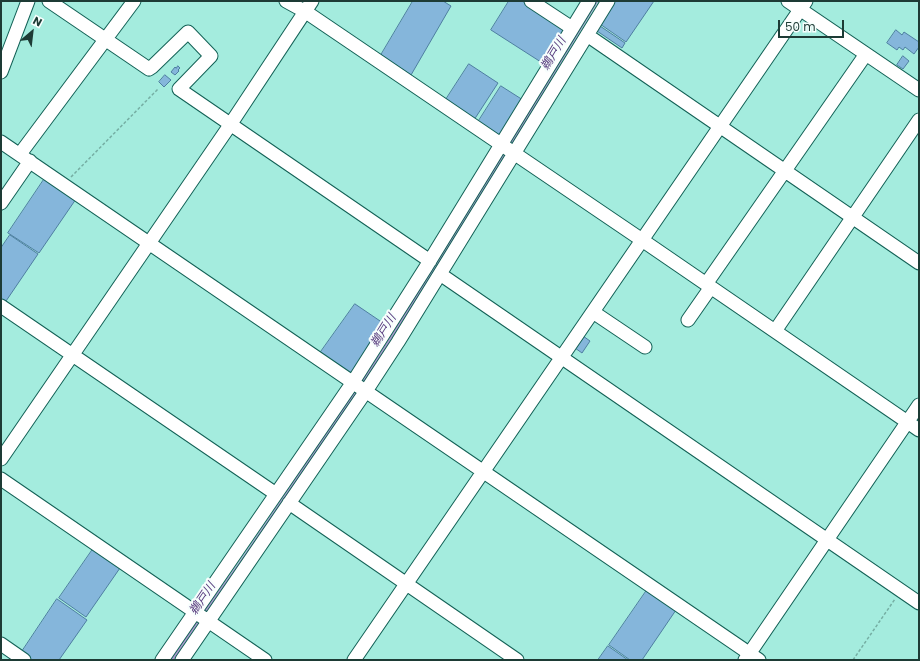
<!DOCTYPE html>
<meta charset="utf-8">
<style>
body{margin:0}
#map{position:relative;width:920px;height:661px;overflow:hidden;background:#a4ecde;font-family:Poppins,sans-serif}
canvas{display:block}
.frame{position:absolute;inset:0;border:2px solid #1d3b35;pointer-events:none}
.north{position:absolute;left:12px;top:12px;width:40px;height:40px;-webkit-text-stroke:3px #f7fefd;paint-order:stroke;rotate:28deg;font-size:11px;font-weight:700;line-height:16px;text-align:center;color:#1d3b35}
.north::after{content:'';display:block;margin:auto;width:14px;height:18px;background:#1d3b35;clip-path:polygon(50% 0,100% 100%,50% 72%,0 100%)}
.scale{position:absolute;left:778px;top:20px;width:66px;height:18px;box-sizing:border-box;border:2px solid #1d3b35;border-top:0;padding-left:5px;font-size:12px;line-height:14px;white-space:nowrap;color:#1d3b35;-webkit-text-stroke:3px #f7fefd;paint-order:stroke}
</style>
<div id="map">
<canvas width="920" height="661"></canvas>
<div class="frame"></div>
<div class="north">N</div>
<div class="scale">50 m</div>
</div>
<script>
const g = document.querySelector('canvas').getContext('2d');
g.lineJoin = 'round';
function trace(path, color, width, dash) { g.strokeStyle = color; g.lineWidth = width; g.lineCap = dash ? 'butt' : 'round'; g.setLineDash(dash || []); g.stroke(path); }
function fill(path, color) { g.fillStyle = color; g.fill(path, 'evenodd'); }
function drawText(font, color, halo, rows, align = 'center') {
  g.font = font + ' Poppins,"Noto Sans JP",sans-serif'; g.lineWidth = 4; g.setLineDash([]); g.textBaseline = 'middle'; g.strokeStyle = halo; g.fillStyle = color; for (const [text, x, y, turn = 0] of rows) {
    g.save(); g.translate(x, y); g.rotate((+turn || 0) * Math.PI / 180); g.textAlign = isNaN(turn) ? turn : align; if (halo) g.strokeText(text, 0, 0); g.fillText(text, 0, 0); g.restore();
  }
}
const stream = new Path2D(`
 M509 146 597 1
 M361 384 383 351 505 152
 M204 613 240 563 357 390
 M172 660 199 620`);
const building = new Path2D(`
 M413 1H443L451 6 411 75 381 55Z
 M509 1H523L566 29 544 64 491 30Z
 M615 1H654L626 42 600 24Z
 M600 26 625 43 622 48 597 31Z
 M896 30 902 35 904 32 919 42V47L914 54 905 47 903 50 899 47 897 50 887 43Z
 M903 56 909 61 903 69 897 65Z
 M469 64 498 83 474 120 445 101Z
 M178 66 180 68 178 70 179 71 175 75 171 72 175 67 176 68Z
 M165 75 171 80 164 87 159 82Z
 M501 86 523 100 499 136 478 122Z
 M45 178 76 199 39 253 8 233Z
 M10 235 38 254 4 304 1 302V248Z
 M355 304 386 325 351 375 320 353Z
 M583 336 590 341 582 353 575 348Z
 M93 549 120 568 86 617 59 598Z
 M647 590 676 610 642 660H630L609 645Z
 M57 599 87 620 59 660H31L21 653Z
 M608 646 628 660H598Z`);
const path = new Path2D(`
 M71 177 158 89
 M853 660 895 599`);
const minor = new Path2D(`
 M49 1 149 69 152 67 188 32 211 56 179 89 430 261
 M286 1 306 12 642 240 919 430
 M531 1 572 28
 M788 1 919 90
 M587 35 919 263
 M1 72 28 1
 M1 142 759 660
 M20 154 134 1
 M1 203 30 161
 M440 274 919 603
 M706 284 866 54
 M1 306 276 494
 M593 312 645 347
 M688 320 711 287
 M775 331 919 120
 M1 459 226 131 312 1
 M1 479 265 660
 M289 503 517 660
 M1 644 24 660
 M162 660 353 382 426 267 589 1
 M182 660 366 391 398 342 608 1
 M354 660 806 1
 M745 660 919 405`);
const waterNames = [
 ["鵜戸川",554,54,-59],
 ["鵜戸川",384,331,-58],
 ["鵜戸川",203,599,-56]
];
trace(stream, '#ac99cf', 2.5);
fill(building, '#85b6db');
trace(building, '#4e7ea0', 1);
trace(minor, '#136156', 15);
trace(path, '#75aea3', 1.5, [3, 2]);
trace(minor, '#fff', 13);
drawText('italic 12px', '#563a7d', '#f7fefd', waterNames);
</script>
